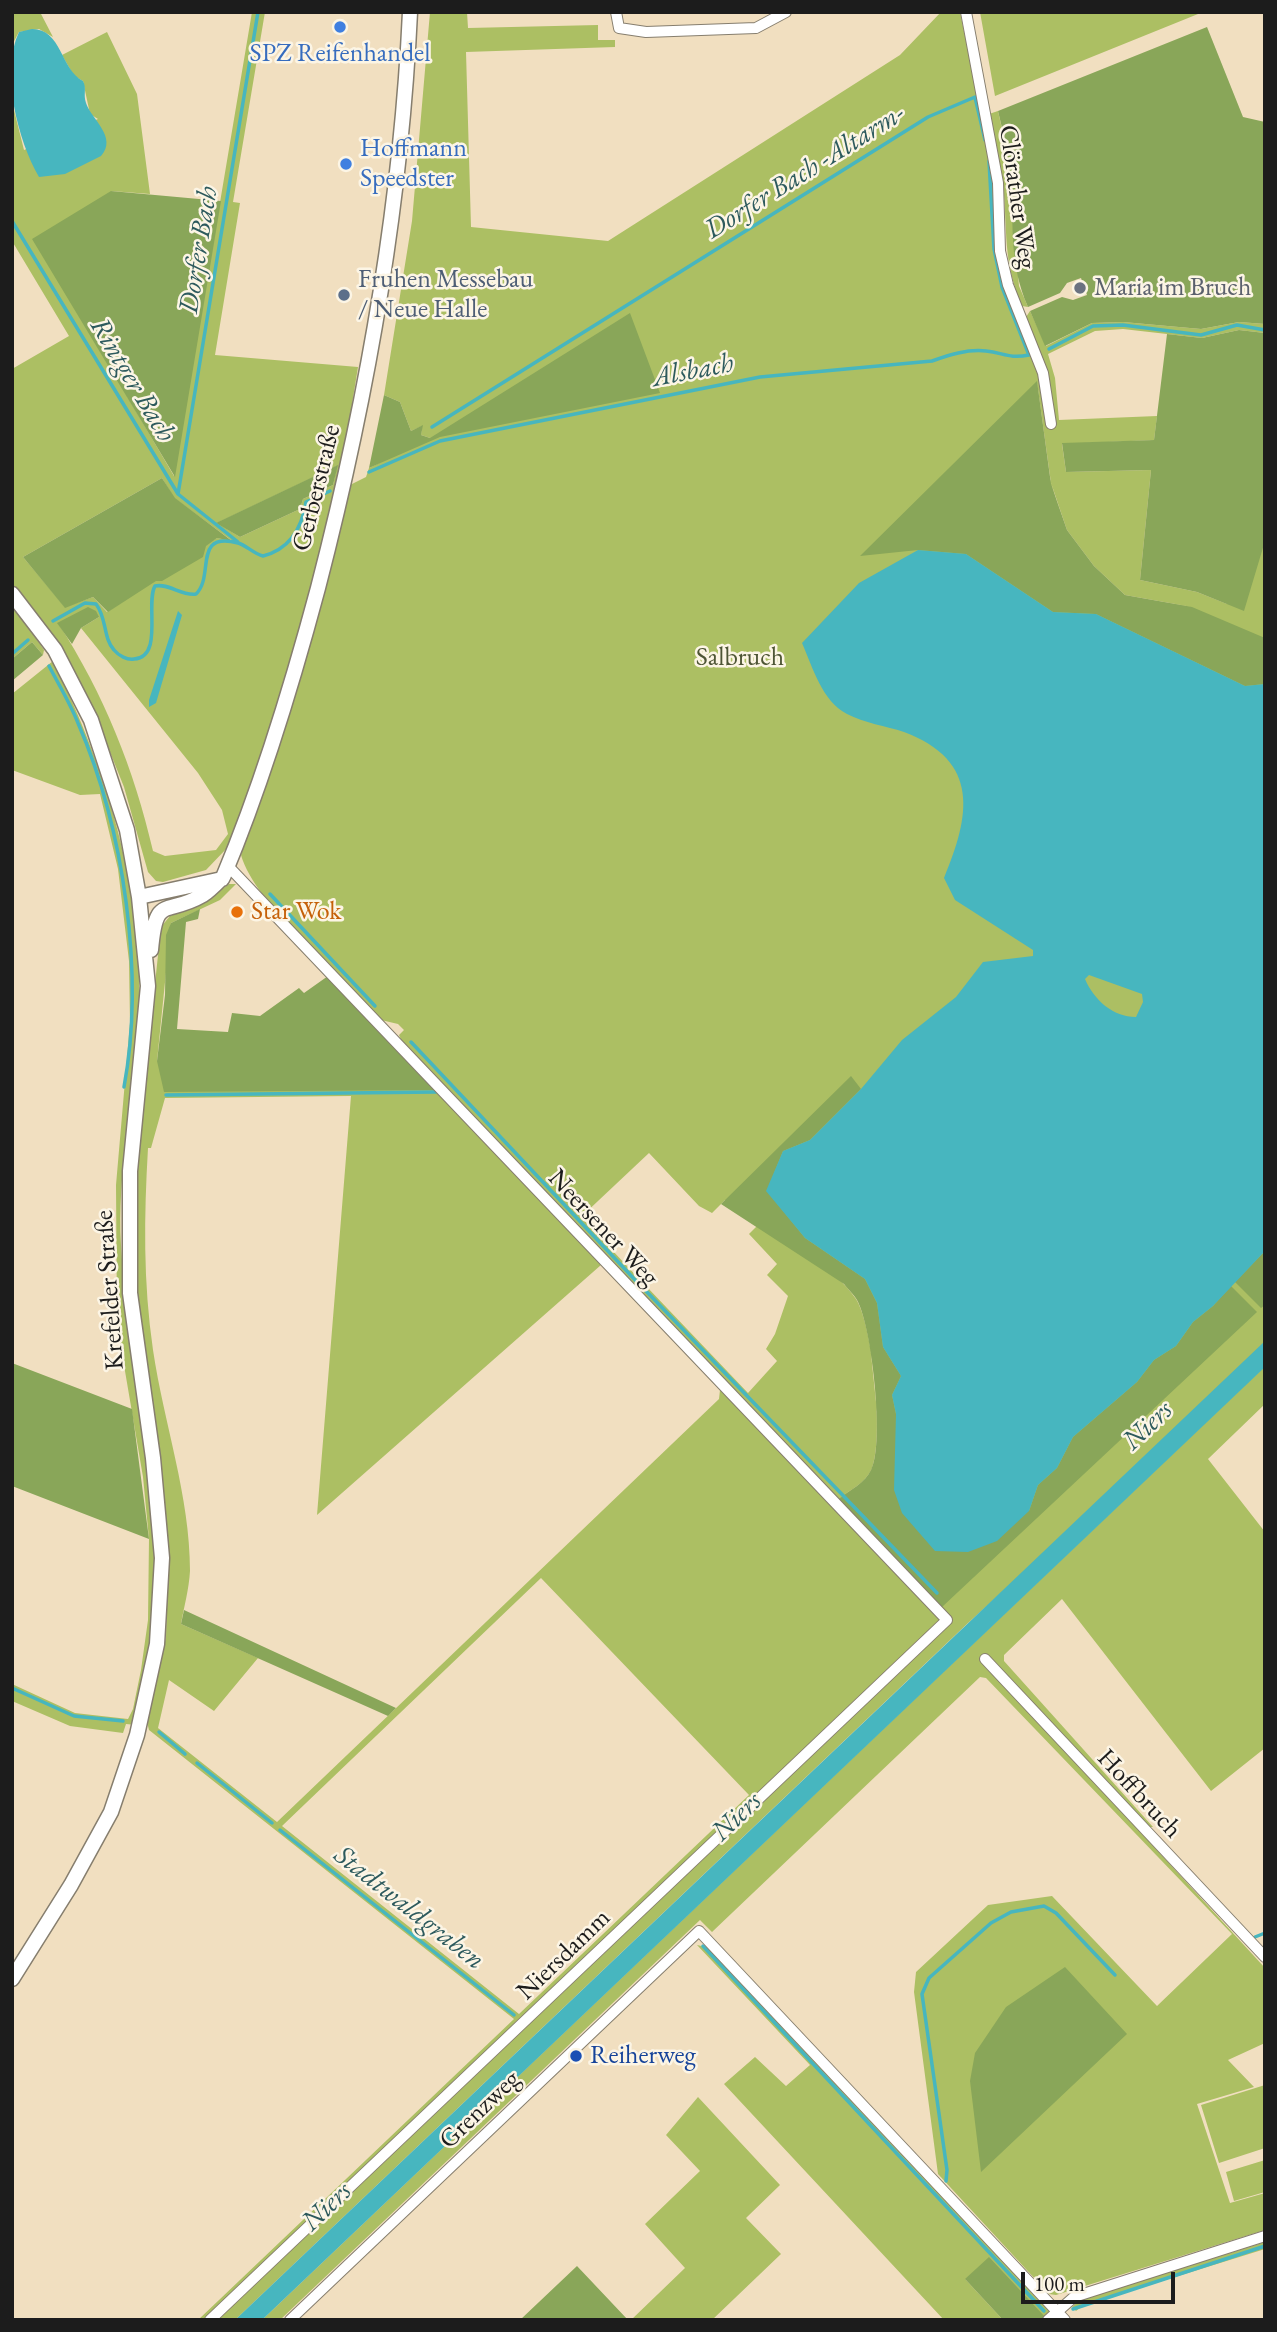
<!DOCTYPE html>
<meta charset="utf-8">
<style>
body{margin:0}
#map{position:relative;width:1277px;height:2332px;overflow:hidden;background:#f1dfc0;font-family:"EB Garamond",serif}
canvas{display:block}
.frame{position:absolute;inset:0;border:14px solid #1c1c1c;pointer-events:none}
.scale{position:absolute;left:1021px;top:2272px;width:154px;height:32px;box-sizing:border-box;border:4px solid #1c1c1c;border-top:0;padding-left:9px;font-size:21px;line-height:24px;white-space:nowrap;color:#1c1c1c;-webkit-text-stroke:5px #fcf5e5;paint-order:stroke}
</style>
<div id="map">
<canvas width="1277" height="2332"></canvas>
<div class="frame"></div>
<div class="scale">100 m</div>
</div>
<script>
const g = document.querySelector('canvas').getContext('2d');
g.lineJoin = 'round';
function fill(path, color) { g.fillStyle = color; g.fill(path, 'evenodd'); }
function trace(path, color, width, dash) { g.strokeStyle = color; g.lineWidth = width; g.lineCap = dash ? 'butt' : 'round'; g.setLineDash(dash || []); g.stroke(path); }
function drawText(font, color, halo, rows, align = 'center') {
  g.font = font + ' "EB Garamond",serif'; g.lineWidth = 5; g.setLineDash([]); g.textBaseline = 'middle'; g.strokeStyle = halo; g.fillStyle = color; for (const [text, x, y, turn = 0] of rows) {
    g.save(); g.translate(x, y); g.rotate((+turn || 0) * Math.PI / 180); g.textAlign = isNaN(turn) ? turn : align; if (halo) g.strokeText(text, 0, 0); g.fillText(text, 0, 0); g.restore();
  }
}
const green = new Path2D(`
 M12 12H40L53 37 39 29 19 32 12 45Z
 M252 12H265L233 202 240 203 215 355 358 367 338 491 299 638 263 754 228 847 206 870 163 882 156 881 148 872 124 787 96 717 42 623 12 585V369L69 336 12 241V102L24 150 98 119 90 114 83 81 74 76 62 55 107 32 137 94 150 194 111 191 127 396 174 476ZM337 466 333 485 303 499 300 509 240 537 217 523ZM162 478 174 498 231 540 217 538 211 541 107 612 93 597 65 607 23 557ZM99 617 81 628 198 773 222 810 228 834 216 850 165 856 153 851C134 769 104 694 58 623Z
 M430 12H467L468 28 598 25V40H615V47L466 52 471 227 608 241 900 55 941 12H960L989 152 994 187 996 249 1002 281 1030 350 1038 348 1026 317 1030 311 1046 346 1092 323 1123 322 1201 329 1239 322 1265 324V333L1239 330 1202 338 1123 329 1095 331 1048 354 1055 378 1059 420 1157 416 1154 440 1062 444 1066 472 1151 470 1140 580 1197 592 1227 604 1265 338V1353L968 1623 235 2320H198L514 2019 149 1730 147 1722 166 1637 168 1552 141 1346 133 1252 137 1153 161 927 174 911 212 896 229 884H236L220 900 171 923 157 1061 435 1089 934 1614 940 1609 642 1296 646 1286 748 1393 777 1361 766 1349 775 1334 788 1296 767 1275 777 1264 749 1234 757 1226C789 1246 835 1267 856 1299 873 1326 884 1438 872 1468 868 1479 855 1488 845 1494L872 1478 881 1450 868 1325 859 1298 844 1280 725 1200 712 1213 699 1206 649 1153 581 1217 642 1282 638 1286 630 1282 403 1044 399 1035 404 1030 398 1024 381 1020C343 980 255 904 241 855L309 644 350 485 366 477 369 468 430 438 421 435 422 426 411 431 400 402 384 395 412 221ZM1037 382 1051 483 1067 530 1094 566 1125 595 1192 607 1123 596 1091 567 1065 532 1044 458ZM351 1096 317 1515 601 1265 720 1390 719 1399 277 1822 158 1728 169 1680 214 1711 258 1658 181 1624C184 1607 189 1589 190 1571 190 1496 164 1424 153 1350 143 1282 144 1216 148 1148H151L165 1098ZM541 1578 749 1795 519 2014 282 1826Z
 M980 12H1203L995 96Z
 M998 111 1006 147 1019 286 1028 307 1022 306C1002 259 1008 231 1003 184 1000 160 995 137 989 114Z
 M12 603 44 650 43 655 32 642 12 659Z
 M53 661C110 776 148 904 138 1033 133 1104 117 1174 121 1245 127 1351 155 1457 157 1563 158 1618 148 1672 137 1725L126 1724 123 1733 70 1726 12 1701V1684L75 1713 128 1719 133 1709 141 1670 148 1620 149 1539 143 1477 117 1324 116 1185 130 1023 129 961 118 869 100 794 80 795 12 770V694Z
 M1265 1366V1404L1208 1459 1265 1532V1748L1211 1791 1062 1599 1004 1655V1661L1153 1827H1148L996 1663 990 1668 1265 1968V2043L1228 2060 1254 2087 1197 2104 1230 2203 1265 2193V2230L1056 2295 1049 2294 938 2174 914 1992 916 1972 988 1905 1052 1896 1157 2006 1232 1934 986 1678 980 1677 712 1932 700 1920 280 2320H262Z
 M697 1945 710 1948 1051 2312 1045 2317 965 2279 1003 2320H944L724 2084 755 2057 786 2086 810 2065Z
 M1265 2085V2148L1219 2163 1201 2105Z
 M698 2097 780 2185 746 2218 781 2254 712 2320H631L685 2268 645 2224 700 2171 666 2135Z
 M1265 2160V2192L1234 2201 1226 2172Z
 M1265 2242V2249L1082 2306 1076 2311 1072 2307 1080 2300Z`);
const forest = new Path2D(`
 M1207 27 1243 117 1265 122V324L1239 322 1201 329 1123 322 1092 323 1045 346 1030 311 1062 297 1073 300 1087 295 1081 278 1067 283 1060 293 1028 307C1009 263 1014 231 1011 185 1009 160 1004 136 998 111Z
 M111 191 221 201 175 477 32 239Z
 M630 313 660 393 440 437 369 468 384 395 400 402 411 431 423 425 421 435 430 438Z
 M1239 330 1265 333V541L1244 611 1197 592 1140 580 1151 470 1066 472 1062 443 1154 440 1167 334 1202 338Z
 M1037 381 1051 484 1067 530 1094 566 1125 595 1192 607 1265 638V684L1245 686 1096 614 1053 612 966 554 918 550 860 556Z
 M338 465 333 485 303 499 300 509 240 537 216 523Z
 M162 478 175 498 232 541 217 538 206 546 203 557 162 581H156L108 612 93 597 65 608 23 557Z
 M88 607 96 611 99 617 81 628 72 644 57 623Z
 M32 642 43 655 12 681V659Z
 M200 909 198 919 186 922 177 1029 228 1032 232 1013 260 1016 299 988 304 993 328 976 435 1090 164 1092 157 1061 165 995 166 935 171 923Z
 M851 1076 861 1089 810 1140 783 1151 767 1191 805 1238 865 1279 877 1303 883 1347 901 1376 892 1395 896 1414 1029 1511 1038 1485 1057 1468 1073 1437 1137 1382 1154 1360 1176 1346 1193 1322 1213 1306 1231 1286 1257 1312 942 1607 839 1499C850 1490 865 1483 871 1470 885 1444 872 1327 857 1300 854 1295 848 1289 844 1284L721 1204Z
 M1265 1251V1305L1261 1308 1235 1282Z
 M12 1363 132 1409 149 1539 12 1486Z
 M184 1610 396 1708 388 1716 181 1624Z
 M1065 1967 1127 2034 981 2172 970 2081 975 2053 1006 2007Z
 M989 2257 1045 2317 1041 2320H1003L965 2279Z
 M577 2266 628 2320H520Z`);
const water = new Path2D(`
 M32 29C62 29 60 69 83 81 87 89 83 94 86 103 91 119 118 137 101 156L65 174 39 177C18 141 0 71 19 32Z
 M918 550 966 554 1053 612 1096 614 1245 686 1265 684V1251L1213 1306 1193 1322 1176 1346 1154 1360 1137 1382 1073 1437 1057 1468 1038 1485 1029 1511 997 1541 968 1552 935 1551 902 1513 894 1490 896 1414 892 1395 901 1376 883 1347 877 1303 865 1279 805 1238 766 1191 783 1151 810 1140 861 1089 902 1040 956 997 983 962 1033 956V950L955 900 944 878C970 816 981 761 904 732 886 726 864 723 847 714 822 701 813 668 802 643L859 583ZM1089 975 1142 994 1143 1002 1136 1017C1113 1017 1094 1000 1085 979Z
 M178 611 182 615 156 703 149 707V700Z
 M1265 1341V1367L262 2320H235Z`);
const stream = new Path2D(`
 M989 161 994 249 1002 287 1029 355
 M12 221 178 494 238 542
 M1049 349 1093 326 1123 325 1201 335 1237 325 1265 330
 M432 427 928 117 975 97 985 140
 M369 472 440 441 760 377 932 361C949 355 967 349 986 351 1004 353 1009 359 1029 355
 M178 494 258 12
 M53 621 85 603 96 604C107 618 103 638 114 650 119 656 127 660 134 659 164 657 145 603 155 586 169 583 181 596 196 594 215 576 192 531 238 543 246 545 254 554 263 556 290 549 302 528 306 502L330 491
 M12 654 28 640
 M49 666C59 685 70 703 78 723 124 829 145 974 124 1087
 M270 894 375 1006
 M411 1042 638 1283
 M166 1095 436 1092
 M646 1291 937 1593
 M12 1688 74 1716 123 1721
 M159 1732 185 1754
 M197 1763 272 1823
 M280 1830 514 2015
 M1255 1937 1265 1933
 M703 1946 1044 2311
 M946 2181 947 2170 922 1994 929 1978 991 1923 1011 1912 1044 1906 1056 1913 1115 1975
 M1073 2309 1265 2246`);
const street = new Path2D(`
 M616 12 619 28 646 32 756 28 786 12
 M966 12 998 183 1000 251 1008 285 1043 373 1051 424
 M985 1659 1265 1957
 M210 2320 947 1620 228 866
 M290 2320 699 1931 1065 2320
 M1048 2320 1074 2297 1265 2236`);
const secondary = new Path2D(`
 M12 594 55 650 91 720 127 830 139 897 148 986 130 1171V1293L153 1458 162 1558 157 1644 137 1735 111 1812 71 1885 12 1979
 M139 897 222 879 224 875C263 782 292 685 318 588 367 399 401 207 410 12
 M151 950C156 893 165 917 203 895 209 891 215 885 220 880`);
const markers = [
 [340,27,7,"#3f7fe0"],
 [346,164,7,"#3f7fe0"],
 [1080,288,7,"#6b7280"],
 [344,295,7,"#5c6f8a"],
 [237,912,7,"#e8710a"],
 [576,2056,7,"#1a4fb4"]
];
const shopNames = [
 ["SPZ Reifenhandel",340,54],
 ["Hoffmann",360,149,"left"],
 ["Speedster",360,179,"left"]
];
const streetNames = [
 ["Clörather Weg",1017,197,82],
 ["Gerberstraße",317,488,-76],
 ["Neersener Weg",603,1228,47],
 ["Krefelder Straße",110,1290,-94],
 ["Hoffbruch",1139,1794,47],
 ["Niersdamm",564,1955,-44],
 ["Grenzweg",480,2110,-44]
];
const serviceNames = [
 ["Fruhen Messebau",358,280],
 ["/ Neue Halle",358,310]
];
const worshipNames = [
 ["Maria im Bruch",1094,288]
];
const parkNames = [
 ["Salbruch",740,658]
];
const foodNames = [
 ["Star Wok",251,912]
];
const transitNames = [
 ["Reiherweg",590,2056]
];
const waterNames = [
 ["Dorfer Bach -Altarm-",805,172,-32],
 ["Dorfer Bach",199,250,-81],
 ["Alsbach",693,371,-11],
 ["Rintger Bach",132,380,59],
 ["Niers",1148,1426,-44],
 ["Niers",737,1817,-44],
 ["Stadtwaldgraben",409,1908,38],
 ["Niers",327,2207,-44]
];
fill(green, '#acbf63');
fill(forest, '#89a659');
fill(water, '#47b6bf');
trace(stream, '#47b6bf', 3.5);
trace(street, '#867e6e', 12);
trace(secondary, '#867e6e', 17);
trace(street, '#fff', 10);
trace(secondary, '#fff', 14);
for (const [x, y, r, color] of markers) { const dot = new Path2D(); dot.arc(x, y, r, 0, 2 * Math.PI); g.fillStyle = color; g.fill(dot); trace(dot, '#fcf5e5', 2.5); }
drawText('26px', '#366cbe', '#fcf5e5', shopNames);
drawText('26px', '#1c1c1c', '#fcf5e5', streetNames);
drawText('26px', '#4e5e75', '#fcf5e5', serviceNames, 'left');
drawText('26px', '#5b616d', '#fcf5e5', worshipNames, 'left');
drawText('26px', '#4e5535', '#fcf5e5', parkNames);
drawText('26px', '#c56008', '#fcf5e5', foodNames, 'left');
drawText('26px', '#164399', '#fcf5e5', transitNames, 'left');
drawText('italic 28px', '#2d5a5d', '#fcf5e5', waterNames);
</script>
